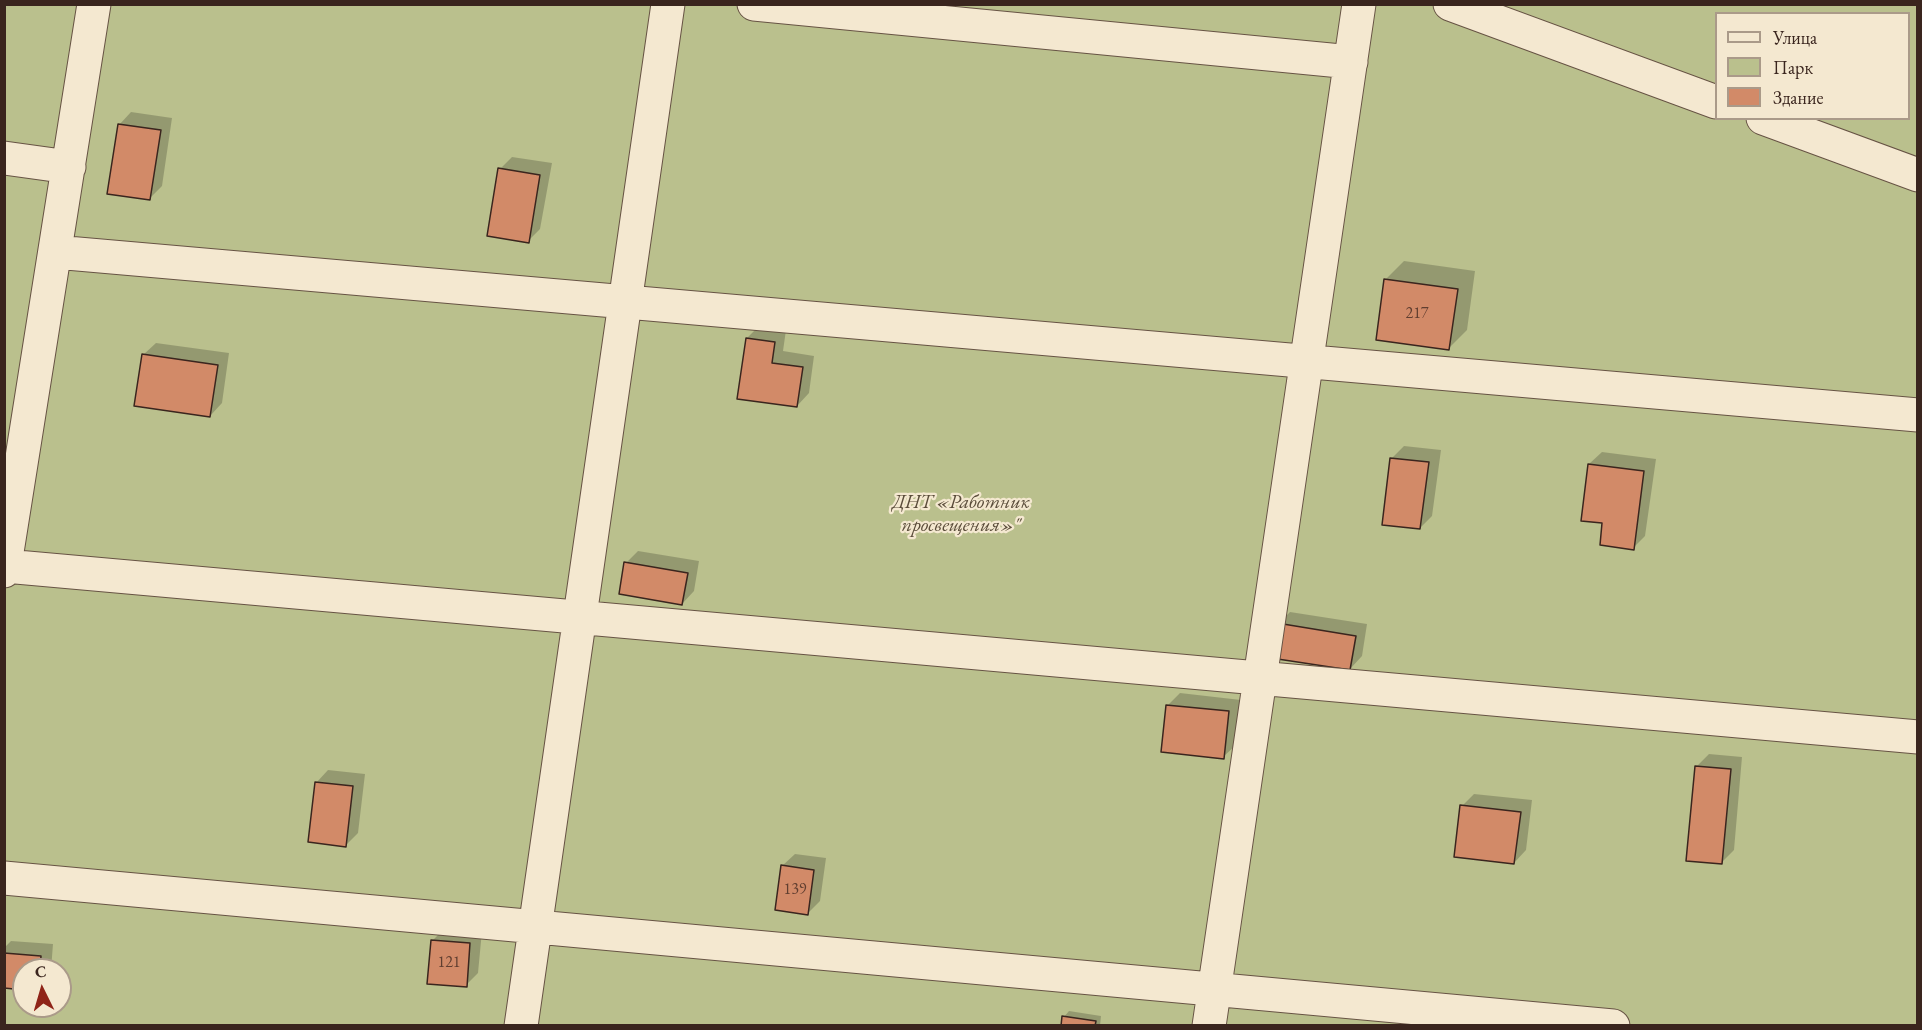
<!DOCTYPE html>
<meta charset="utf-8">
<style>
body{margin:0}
#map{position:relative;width:1922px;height:1030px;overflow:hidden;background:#eedcb6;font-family:"EB Garamond",serif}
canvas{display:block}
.frame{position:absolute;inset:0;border:6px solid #3a251e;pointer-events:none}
.legend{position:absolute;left:1715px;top:12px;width:195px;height:108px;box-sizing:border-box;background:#f4e8d0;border:2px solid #aa9a89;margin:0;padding:8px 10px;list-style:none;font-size:18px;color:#3a251e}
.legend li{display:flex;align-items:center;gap:12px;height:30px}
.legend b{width:30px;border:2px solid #aa9a89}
.north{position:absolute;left:12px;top:958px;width:60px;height:60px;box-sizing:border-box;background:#f4e8d0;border:2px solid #aa9a89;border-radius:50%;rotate:355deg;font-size:16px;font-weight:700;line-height:24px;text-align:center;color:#3a251e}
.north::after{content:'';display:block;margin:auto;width:21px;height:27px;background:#8f2418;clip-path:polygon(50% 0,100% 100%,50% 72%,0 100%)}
</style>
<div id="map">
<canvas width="1922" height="1030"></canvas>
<div class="frame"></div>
<ul class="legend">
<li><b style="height:8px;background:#f4e8d0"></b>Улица</li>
<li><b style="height:16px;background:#bac08d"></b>Парк</li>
<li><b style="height:16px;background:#d28a68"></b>Здание</li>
</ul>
<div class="north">С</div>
</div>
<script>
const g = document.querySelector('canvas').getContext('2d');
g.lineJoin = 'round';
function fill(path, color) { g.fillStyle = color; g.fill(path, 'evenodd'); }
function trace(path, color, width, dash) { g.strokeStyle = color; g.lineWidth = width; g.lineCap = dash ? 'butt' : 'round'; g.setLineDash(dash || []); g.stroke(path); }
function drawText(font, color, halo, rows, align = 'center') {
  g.font = font + ' "EB Garamond",serif'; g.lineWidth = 4.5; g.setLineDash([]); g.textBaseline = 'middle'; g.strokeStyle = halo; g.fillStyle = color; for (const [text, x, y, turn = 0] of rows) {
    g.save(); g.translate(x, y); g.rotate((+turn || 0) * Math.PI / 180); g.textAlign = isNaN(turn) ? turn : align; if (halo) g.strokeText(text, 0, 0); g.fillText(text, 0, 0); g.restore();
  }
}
const green = new Path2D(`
 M5 5H1917V1025L5 1026ZM1716 14H1908V118H1716ZM24 970H60V1006H24Z`);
const shadow = new Path2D(`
 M131 112 172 118 162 186 149 199 119 125Z
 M512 157 552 163 540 229 528 241 500 169Z
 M1404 261 1475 271 1467 330 1449 348 1386 279Z
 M759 326 786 330 783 351 814 356 809 393 797 406 747 338Z
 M156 343 229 353 222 403 210 416 143 355Z
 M1404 446 1441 450 1432 516 1420 528 1392 458Z
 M1602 452 1656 459 1645 536 1633 548 1604 522 1589 464Z
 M638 551 699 561 694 591 682 604 626 563Z
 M1290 612 1367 624 1362 656 1350 669 1278 624Z
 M1180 693 1241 700 1236 745 1223 757 1168 705Z
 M1709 754 1742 757 1734 850 1721 863 1697 766Z
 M328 770 365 774 358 833 346 845 316 783Z
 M1474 794 1532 800 1526 850 1514 863 1462 806Z
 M795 854 826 858 820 901 807 914 782 866Z
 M445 928 482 931 478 973 466 985 433 940Z
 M11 941 53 944 51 970H24V988L4 987V948Z
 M1069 1011 1101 1016 1100 1026H1062L1064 1017Z`);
const building = new Path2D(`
 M118 124 161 130 150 200 107 194Z
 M498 168 540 175 529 243 487 236Z
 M1384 279 1458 289 1449 350 1376 340Z
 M746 338 775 342 772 363 803 367 797 407 737 399Z
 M142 354 218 365 210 417 134 406Z
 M1390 458 1429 462 1420 529 1382 525Z
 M1588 464 1644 471 1634 550 1600 545 1602 523 1581 521Z
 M624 562 688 573 682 605 619 594Z
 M1277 623 1356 636 1350 670 1271 658Z
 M1166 705 1229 711 1224 759 1161 752Z
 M1695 766 1731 769 1722 864 1686 861Z
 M315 782 353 786 346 847 308 842Z
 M1460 805 1521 812 1514 864 1454 857Z
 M781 865 814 870 808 915 775 910Z
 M431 940 470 943 467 987 427 984Z
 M4 953 41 956 40 970H24V990L4 988Z
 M1062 1016 1096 1021 1095 1026H1061Z`);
const minor = new Path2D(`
 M754 4 1351 62
 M1450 4 1716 102
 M1763 118 1918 175
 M4 158 69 167
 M55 252 1918 415
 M5 566 1918 737
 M4 571 94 4
 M4 878 1613 1026
 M521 1026 668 4
 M1209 1026 1359 4`);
const numberNames = [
 ["217",1417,314],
 ["139",795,890],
 ["121",449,963]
];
const parkNames = [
 ["ДНТ «Работник",961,503],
 ["просвещения»\"",961,526]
];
fill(green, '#bac08d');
fill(shadow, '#0003');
fill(building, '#d28a68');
trace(building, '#3a251e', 1.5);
trace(minor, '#675344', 35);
trace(minor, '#f4e8d0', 33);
drawText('16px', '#603e30', null, numberNames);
drawText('italic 20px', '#5a4c3a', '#f4e8d0', parkNames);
</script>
